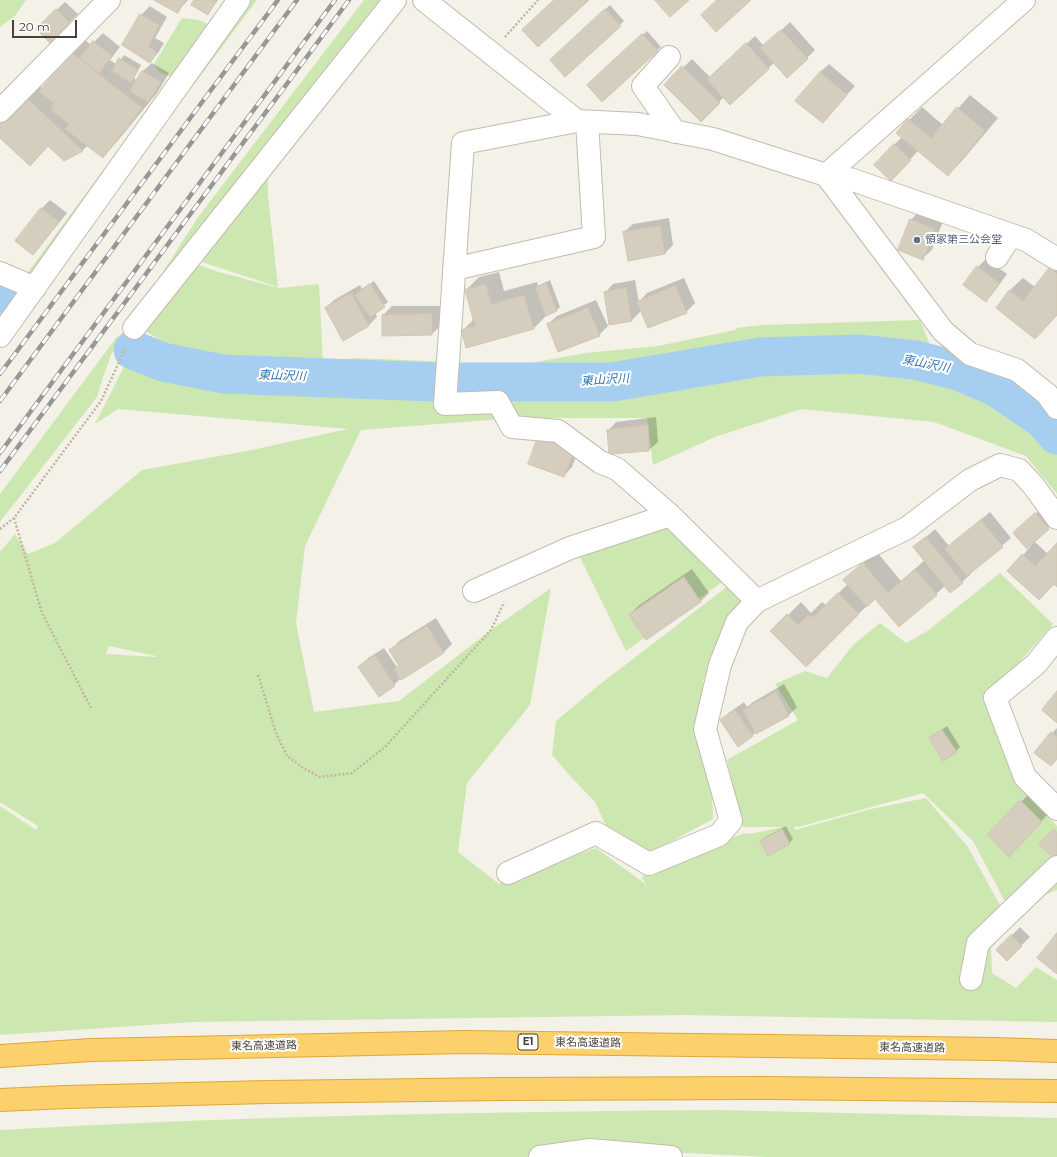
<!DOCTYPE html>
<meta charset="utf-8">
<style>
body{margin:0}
#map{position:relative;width:1057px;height:1157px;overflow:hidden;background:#f4f1e8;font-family:Montserrat,sans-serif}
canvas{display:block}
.scale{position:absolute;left:12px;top:20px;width:65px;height:18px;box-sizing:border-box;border:2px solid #474137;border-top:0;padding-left:5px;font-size:12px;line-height:14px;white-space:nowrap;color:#474137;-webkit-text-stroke:3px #fff;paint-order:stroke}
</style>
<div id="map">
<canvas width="1057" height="1157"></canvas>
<div class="scale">20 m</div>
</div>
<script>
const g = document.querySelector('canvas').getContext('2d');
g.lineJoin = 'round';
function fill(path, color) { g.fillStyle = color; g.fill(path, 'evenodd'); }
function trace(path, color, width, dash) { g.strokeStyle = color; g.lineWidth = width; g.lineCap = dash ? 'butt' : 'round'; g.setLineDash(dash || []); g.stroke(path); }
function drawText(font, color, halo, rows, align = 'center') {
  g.font = font + ' Montserrat,"Noto Sans JP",sans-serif'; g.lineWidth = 4; g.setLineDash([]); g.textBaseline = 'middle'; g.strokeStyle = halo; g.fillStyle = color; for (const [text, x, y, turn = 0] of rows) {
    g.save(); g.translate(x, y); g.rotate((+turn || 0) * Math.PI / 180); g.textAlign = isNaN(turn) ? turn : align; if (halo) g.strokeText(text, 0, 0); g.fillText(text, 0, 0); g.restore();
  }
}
const green = new Path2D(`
 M0 0H26L15 16 0 27Z
 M229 0H257L0 345V287L14 291 172 77 160 73 154 64 182 18 199 20 210 25Z
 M364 0H394L148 295 199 216Z
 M265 169 268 178V195L278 287 196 260Z
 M199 265 215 271 279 288 319 284 323 362 353 358 453 362 508 367 586 353 658 346 735 330 736 328 763 325 920 320 933 352 966 363 1033 392 1057 421V494L1026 456 934 422 801 409 715 437 653 465 647 418H515L361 430 305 546 296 623 314 712 399 701 491 630 551 588 530 705 467 783 458 852 499 884 596 848 644 883 650 894 642 877 690 852 742 834 755 833 783 827H743L727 760 798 720 775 684 805 671 827 678 853 645 880 623 906 643 926 632 1000 573 1053 624 1024 657 991 693 987 708 1019 786 1057 826V890L1009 909 973 841 923 793 802 826 794 827 795 830 871 809 926 798 968 847 1001 907 1007 931 991 947 992 973 1016 988 1036 967 1057 980V1022L684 1015 193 1022 0 1035V806L36 830 38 826 0 802V552L15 534 28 554 55 543 142 470 247 451 348 429 118 409 95 424 141 333 160 340 140 328ZM109 646 156 656V657L106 654Z
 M119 334 104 374 97 397 0 522V494Z
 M674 526 720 565 722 582 626 651 577 551Z
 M728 586 752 597 703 680 702 698 710 745 713 819 646 855 607 828 595 802 573 779 552 755 556 721 599 685Z
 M719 1110 1057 1118V1157H768L564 1147 669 1157H0V1130C239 1116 479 1112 719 1110Z`);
const shadow = new Path2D(`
 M156 0H188L178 11Z
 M195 0H218L208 14Z
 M65 2 78 14 50 42 37 29Z
 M610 5 624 21 565 75 555 56Z
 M150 6 167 17 155 38 164 43 158 53 149 62 141 15Z
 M790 22 815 50 807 58 775 62 730 103 724 97 701 120 665 85 692 59 710 77 755 36 764 46Z
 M647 31 661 47 657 50 588 85Z
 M103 33 120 47 110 60 117 65 124 55 141 65 134 78 137 81 143 71 152 63 169 73 157 93 115 144 103 157 88 145 83 150 64 160 49 145 0 137V125L39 84 43 89 72 53 85 40 91 45Z
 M829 64 855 86 823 122 820 72Z
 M970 95 998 118 961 162 948 175 919 150 899 172 894 145 902 137 909 120 922 107 943 125Z
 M50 200 67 213 41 245 33 254 41 209Z
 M919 211 943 221 932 250 923 258 911 220Z
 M669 218 673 245 664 254 624 232 633 224Z
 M986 259 1007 274 994 292 986 300 978 267Z
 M1057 262V315L1035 338 998 307 1010 290 1023 278 1035 287Z
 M499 272 504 291 537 282 538 286 550 280 560 307 556 311 546 316 533 329 463 330 474 319 466 290 479 277Z
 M684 278 695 303 686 312 640 307V312L632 320 605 293 613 284 635 280 639 302 647 293Z
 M374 281 388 302 375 312 377 317 369 325 343 339 326 308 334 300 360 285 362 289Z
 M596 300 608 326 599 335 548 324 557 316Z
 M392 306H440V326L432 334 383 315Z
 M656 417 658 442 649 450 608 431 616 422Z
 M539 438 582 442 572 467 564 476Z
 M1044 506 1057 520 1034 541 1048 554 1057 544V586L1054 584 1039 599 1023 555 1032 545 1023 525Z
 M990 512 1011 538 970 573 971 574 962 582 945 586 936 594 875 598 806 665 772 631 801 602 811 613 822 602 826 605 848 584 845 580 876 551 901 581 925 560 915 547 935 529 949 546Z
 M692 569 709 593 700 602 630 615 638 606Z
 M436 618 452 644 444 652 401 678 394 685 379 696 360 667 368 658 384 648 397 667 400 664 391 650 399 641Z
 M784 684 797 707 788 716 756 732 752 736 721 720 730 712 744 702 747 707 753 702Z
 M947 726 960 747 956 751 930 738Z
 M1057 728V759L1052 733Z
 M1030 793 1049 813 1017 848 989 835Z
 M786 826 793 839 789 843 761 841 765 837Z
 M1020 927 1030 937 1007 959 997 950Z`);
const river = new Path2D(`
 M0 294 14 297
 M133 350 163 362 223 374 434 382H612L760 357 858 354 915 360 959 371 996 387 1043 419 1057 435`);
const building = new Path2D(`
 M154 0H185L178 13Z
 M194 0H215L216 1 208 15 191 5Z
 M554 0H589L538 47 522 30Z
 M655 0H689L670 17Z
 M717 0H751L716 32 701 15Z
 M56 9 70 23 50 43 36 29Z
 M605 9 621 26 565 77 550 60Z
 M140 14 159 25 148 47 157 52 150 63 122 45Z
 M781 30 808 59 787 78 760 48Z
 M642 34 658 51 602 102 587 85Z
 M93 41 112 56 99 73 80 58Z
 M746 43 769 69 730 105 707 80Z
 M71 52 142 108 103 158 65 129 69 124 51 110 54 103 39 92Z
 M119 58 138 70 131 83 112 71Z
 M682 66 720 103 701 122 664 85Z
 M142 71 161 82 148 102 130 91Z
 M820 72 847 95 823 123 795 101Z
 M26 97 83 151 64 161 48 146 30 166 0 138V123Z
 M957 107 985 131 948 176 896 133 908 119 931 138Z
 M894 144 911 160 891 181 874 165Z
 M41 208 59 222 33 255 15 241Z
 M910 219 935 229 923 260 898 250Z
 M660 226 665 254 628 261 623 232Z
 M977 266 999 283 986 302 963 285Z
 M1050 267 1057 274V315L1035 339 996 308 1009 290 1023 301Z
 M546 283 557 311 546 316 535 288Z
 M370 284 385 307 370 317 355 295Z
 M486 284 491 304 524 295 534 329 466 348 461 330 475 326 465 290Z
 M675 286 687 313 648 328 637 302Z
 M626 288 632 321 609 325 604 292Z
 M351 293 369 326 343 341 325 308Z
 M588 308 600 336 558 352 547 324Z
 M432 314V335L382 336V315Z
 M648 425 649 451 609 454 607 430Z
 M538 437 574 450 564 477 528 464Z
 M1035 513 1049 529 1027 549 1013 533Z
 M981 520 1003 547 967 576 945 549Z
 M926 537 963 583 950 593 913 547Z
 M1057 543V587L1054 584 1039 600 1007 571 1022 554 1035 566Z
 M863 563 888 593 915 569 937 595 899 627 875 599 867 607 843 580Z
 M684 577 701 602 646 640 629 615Z
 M838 593 859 614 806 667 770 631 787 614 798 625 808 615 813 617Z
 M427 626 444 653 401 680 394 669 399 666 389 650Z
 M375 655 395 686 379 697 358 667Z
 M1057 691V723L1042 710Z
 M776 692 789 716 756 734 743 710Z
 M735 710 753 736 738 747 720 720Z
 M942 730 957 752 943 761 929 738Z
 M1051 732 1057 737V759L1051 766 1034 753Z
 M1020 800 1042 822 1009 857 988 835Z
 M782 829 790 844 768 856 760 841Z
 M1054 829 1057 833V854L1053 858 1039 844Z
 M1057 933V974L1037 958Z
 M1011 935 1022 946 1007 961 996 950Z`);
const path = new Path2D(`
 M505 37 538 0
 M14 518 42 613 91 708
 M0 529 14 518 101 401 126 347
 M258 675 276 733 287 756 303 768 320 777 352 773 385 747 491 630 504 602`);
const minor = new Path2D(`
 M424 0 577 121 638 124 713 139 826 175 943 331 970 354 1017 370 1047 394 1057 408
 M669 57 643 86 675 132
 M0 111 109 0
 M577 121 463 143 445 404 498 402 512 427 558 431 600 462 617 469 670 515 757 601
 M826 175 1024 0
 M826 175 850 179 1026 240 1057 259
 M997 257 1011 235
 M454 269 594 237 587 122
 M0 273 35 288
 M134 328 395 0
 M0 336 239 0
 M474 591 570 548 670 515
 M1057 638 1036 664 995 698 1025 777 1057 809
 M508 873 596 833 649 864 719 835 731 821 705 729 720 665 737 622 757 601 907 528 970 480 1000 465 1019 470 1033 485 1057 518
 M971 979 978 943 1057 867
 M540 1157 590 1150 671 1157`);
const highway = new Path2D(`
 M0 1056 91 1050 465 1042 995 1049 1057 1051
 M0 1100 66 1097 268 1092 503 1089 764 1088 1057 1091`);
const rail = new Path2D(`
 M0 374 278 0
 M0 401 297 0
 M0 453 335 0
 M0 471 349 0`);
const markers = [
 [917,240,4,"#5c6f8a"]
];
const shields = [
 [528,1042,20]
];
const shieldNames = [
 ["E1",528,1042]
];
const serviceNames = [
 ["領家第三公会堂",925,240]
];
const streetNames = [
 ["東名高速道路",588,1043,1],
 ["東名高速道路",264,1046,-1],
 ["東名高速道路",912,1048,1]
];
const waterNames = [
 ["東山沢川",926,364,11],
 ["東山沢川",282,376,2],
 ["東山沢川",605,380,-4]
];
fill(green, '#cde7b1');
fill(shadow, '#0003');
trace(river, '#a5cef0', 39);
fill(building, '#d5cdbd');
trace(building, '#d0c5b1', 1);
trace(minor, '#c2bcad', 24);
trace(highway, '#dca73a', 24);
trace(path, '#c1b59c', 2.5, [2, 2]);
trace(minor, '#fff', 22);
trace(highway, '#fcd16b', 22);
trace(rail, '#979797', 4.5);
trace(rail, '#fff', 3, [9]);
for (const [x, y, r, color] of markers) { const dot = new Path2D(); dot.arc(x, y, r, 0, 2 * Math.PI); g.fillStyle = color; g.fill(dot); trace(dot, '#fff', 1.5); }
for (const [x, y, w] of shields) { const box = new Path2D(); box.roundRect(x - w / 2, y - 8, w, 16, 3); g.fillStyle = '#fff'; g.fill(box); trace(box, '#474137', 1); }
drawText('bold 10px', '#474137', null, shieldNames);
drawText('11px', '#4e5e75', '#fff', serviceNames, 'left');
drawText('11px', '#474137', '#fff', streetNames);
drawText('italic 12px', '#3076b2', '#fff', waterNames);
</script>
